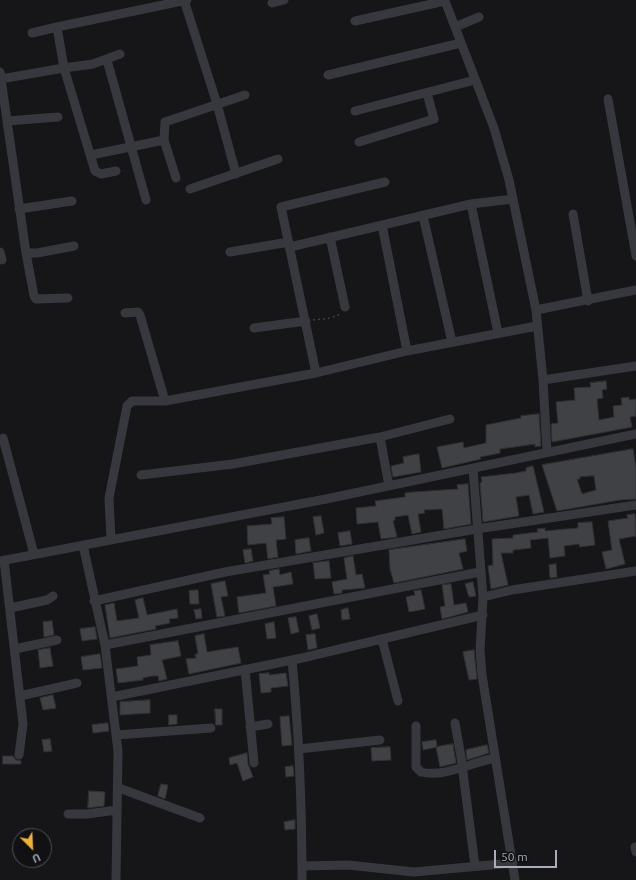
<!DOCTYPE html>
<style>
body{margin:0}
#map{position:relative;width:636px;height:880px;overflow:hidden;background:#161618;font-family:Ubuntu,sans-serif}
canvas{display:block}
.north{position:absolute;left:12px;top:828px;width:40px;height:40px;box-sizing:border-box;background:#111113;border:1px solid #4d4f55;border-radius:50%;rotate:156deg;font-size:11px;font-weight:700;line-height:16px;text-align:center;color:#a8adb8}
.north::after{content:'';display:block;margin:auto;width:14px;height:18px;background:#f2b134;clip-path:polygon(50% 0,100% 100%,50% 72%,0 100%)}
.scale{position:absolute;left:494px;top:850px;width:63px;height:18px;box-sizing:border-box;border:2px solid #a8adb8;border-top:0;padding-left:5px;font-size:12px;line-height:14px;white-space:nowrap;color:#a8adb8;-webkit-text-stroke:3px #111113;paint-order:stroke}
</style>
<div id="map">
<canvas width="636" height="880"></canvas>
<div class="north">U</div>
<div class="scale">50 m</div>
</div>
<script>
const g = document.querySelector('canvas').getContext('2d');
g.lineJoin = 'round';
function fill(path, color) { g.fillStyle = color; g.fill(path, 'evenodd'); }
function trace(path, color, width, dash) { g.strokeStyle = color; g.lineWidth = width; g.lineCap = dash ? 'butt' : 'round'; g.setLineDash(dash || []); g.stroke(path); }
const building = new Path2D(`
 M606 381 607 389 602 390 603 398 597 399 599 420 614 417 613 406 622 405 621 398 629 397V400L636 399V416L630 417 632 427 552 442 551 424 558 423 556 402 575 400 574 388 591 387 590 383Z
 M539 414 541 446 535 447V444L500 449V453L480 457 481 459 442 468 437 447 463 442 464 448 486 443V425L521 418V416Z
 M633 449 636 468V499L620 500 557 511 542 465ZM594 476 596 490 582 494 577 479H580V477Z
 M419 454 421 472 393 477 391 466 404 463 403 457Z
 M533 466 544 512 533 514 529 495 516 497 519 516 483 522 480 483 482 482 481 477 516 473 526 471V468Z
 M468 484 471 524 444 529 442 509 424 510 425 513 418 514 421 532 412 534 408 515 395 517V520L393 521 397 537 381 539 378 522 357 524 356 508 376 506 375 501 405 497V493L414 492 458 489 457 485Z
 M635 514 636 536 619 539 625 564 606 569 602 552 612 550 608 521 628 518 627 515Z
 M321 516 324 533 316 535 313 517Z
 M284 517 286 539 276 540 278 557 268 559 266 543 248 545 247 526 272 524 271 518Z
 M592 522 595 545 580 547 579 544 564 546 565 556 550 558 548 538 530 540 531 548 513 550V553H501L508 585 491 589 488 566 493 565 492 539 513 538V535L538 532 537 529 545 528V531L578 528V523Z
 M350 531 352 544 340 546 338 533Z
 M309 538 311 551 296 554 295 540Z
 M465 539 467 551 459 553 463 569 394 583 390 569 389 550Z
 M251 549 253 561 245 563 243 550Z
 M353 556 356 575 362 574 365 588 342 590V593L334 594 332 582 347 579 344 558Z
 M329 561 331 578 315 579 313 563Z
 M556 564 557 577 550 578 549 565Z
 M279 569 280 575 291 572 293 584 273 587 276 606 239 613 237 597 266 593 263 575 270 574 269 571Z
 M225 581 228 596 221 597 225 616 217 617 211 584Z
 M473 582 476 596 469 597 465 584Z
 M451 584 454 605 466 603 468 612 442 619 440 607 445 606 442 585Z
 M198 590 199 604H190L189 591Z
 M421 590 425 609 409 612 406 597 415 595 414 591Z
 M143 598 147 615 177 609 178 618 169 619 170 623 155 626 156 629 110 638 105 605 114 603 117 621 139 618 135 600Z
 M348 608 350 619 342 620 341 610Z
 M201 609 202 618 196 619 194 610Z
 M317 614 320 628 312 630 309 616Z
 M296 617 299 632 291 634 288 618Z
 M52 621 54 635 44 637 43 622Z
 M274 622 276 638 267 639 265 624Z
 M95 627 97 639 82 641 80 629Z
 M204 634 207 652 238 647 241 663 189 674 186 659 196 658 195 654H198L195 636Z
 M315 634 317 648 308 650 306 635Z
 M178 641 181 656 162 660 167 679 159 681 158 676H152L143 678V680L118 683 116 669 138 666 137 657 151 655 150 645Z
 M50 648 53 666 40 668 38 650Z
 M474 650 477 679 469 680 463 652Z
 M100 654 102 668 83 670 81 657Z
 M269 673V675L286 673 288 686 271 688V692L261 693 259 674Z
 M53 695 56 708 43 710 40 698Z
 M150 700V713L120 715V702Z
 M215 709H222V725H216Z
 M169 715H177V724L169 725Z
 M289 716 292 745 282 746 280 717Z
 M108 723 109 731 93 733 92 725Z
 M50 739 52 751 44 752 42 740Z
 M436 740 437 747 423 750 422 742Z
 M453 744 456 763 440 767 436 747Z
 M487 745 489 753 467 760 466 750Z
 M390 747 391 760 372 761 371 748Z
 M247 753 248 764 253 777 243 781 237 763 230 765 229 758Z
 M3 756H13L16 760 21 761V764H3Z
 M293 766 294 776 286 777 285 767Z
 M161 784 168 785 165 799 158 796Z
 M89 791 105 792 104 806 88 808Z
 M295 820V829L285 830 284 822Z`);
const path = new Path2D(`
 M313 320 331 318 341 314`);
const minor = new Path2D(`
 M184 0 217 104 236 174
 M272 3 284 0
 M355 21 445 1 494 128 509 180 536 310 636 290
 M455 27 479 17
 M32 33 57 27
 M120 54 93 64 64 68 57 27 187 0
 M107 60 146 200
 M0 72 26 253H37L74 246
 M328 75 461 43
 M0 79 64 68 95 171 101 174 116 171
 M608 99 636 256
 M355 111 475 80
 M7 121 58 117
 M359 142 434 119 427 93
 M91 155 164 140
 M176 178 164 140 165 122 245 95
 M385 182 281 207 316 373 407 351 537 326
 M190 189 278 159
 M471 204 498 333
 M19 209 72 201
 M573 214 588 301
 M423 216 452 342
 M382 225 407 351
 M330 237 345 307
 M290 247 471 204 513 199
 M0 252 2 260
 M230 252 289 242
 M26 253 34 296 36 299 68 298
 M536 310 543 380 547 452
 M125 313 138 312 140 315 165 401 316 373
 M254 328 306 321
 M543 380 636 366
 M380 437 450 419
 M3 438 34 554
 M473 469 483 597 480 650 482 675 515 880
 M141 475 233 464 380 437 389 486
 M111 539 109 498 127 406 132 401H165
 M83 545 105 645 118 751 116 880
 M4 560 23 724 19 755
 M0 561 326 499 636 434
 M483 597 512 590 636 571
 M94 601 225 572 477 529 636 505
 M10 608 47 600 53 596
 M382 639 398 701
 M105 645 480 572
 M15 649 57 640
 M292 660C299 733 302 806 302 880
 M245 669 254 763
 M20 696 77 683
 M112 697 302 658 483 615
 M455 723 461 757 475 866
 M416 726V767L421 772C444 778 473 762 495 758
 M250 727 268 724
 M116 735 211 728
 M299 749 380 740
 M119 788 200 818
 M68 814H87L117 810
 M635 847 636 852
 M302 866 348 865 414 872 513 863`);
fill(building, '#404145');
trace(building, '#303034', 1);
trace(path, '#3d3f44', 1.5, [2, 3]);
trace(minor, '#37383d', 9);
</script>
